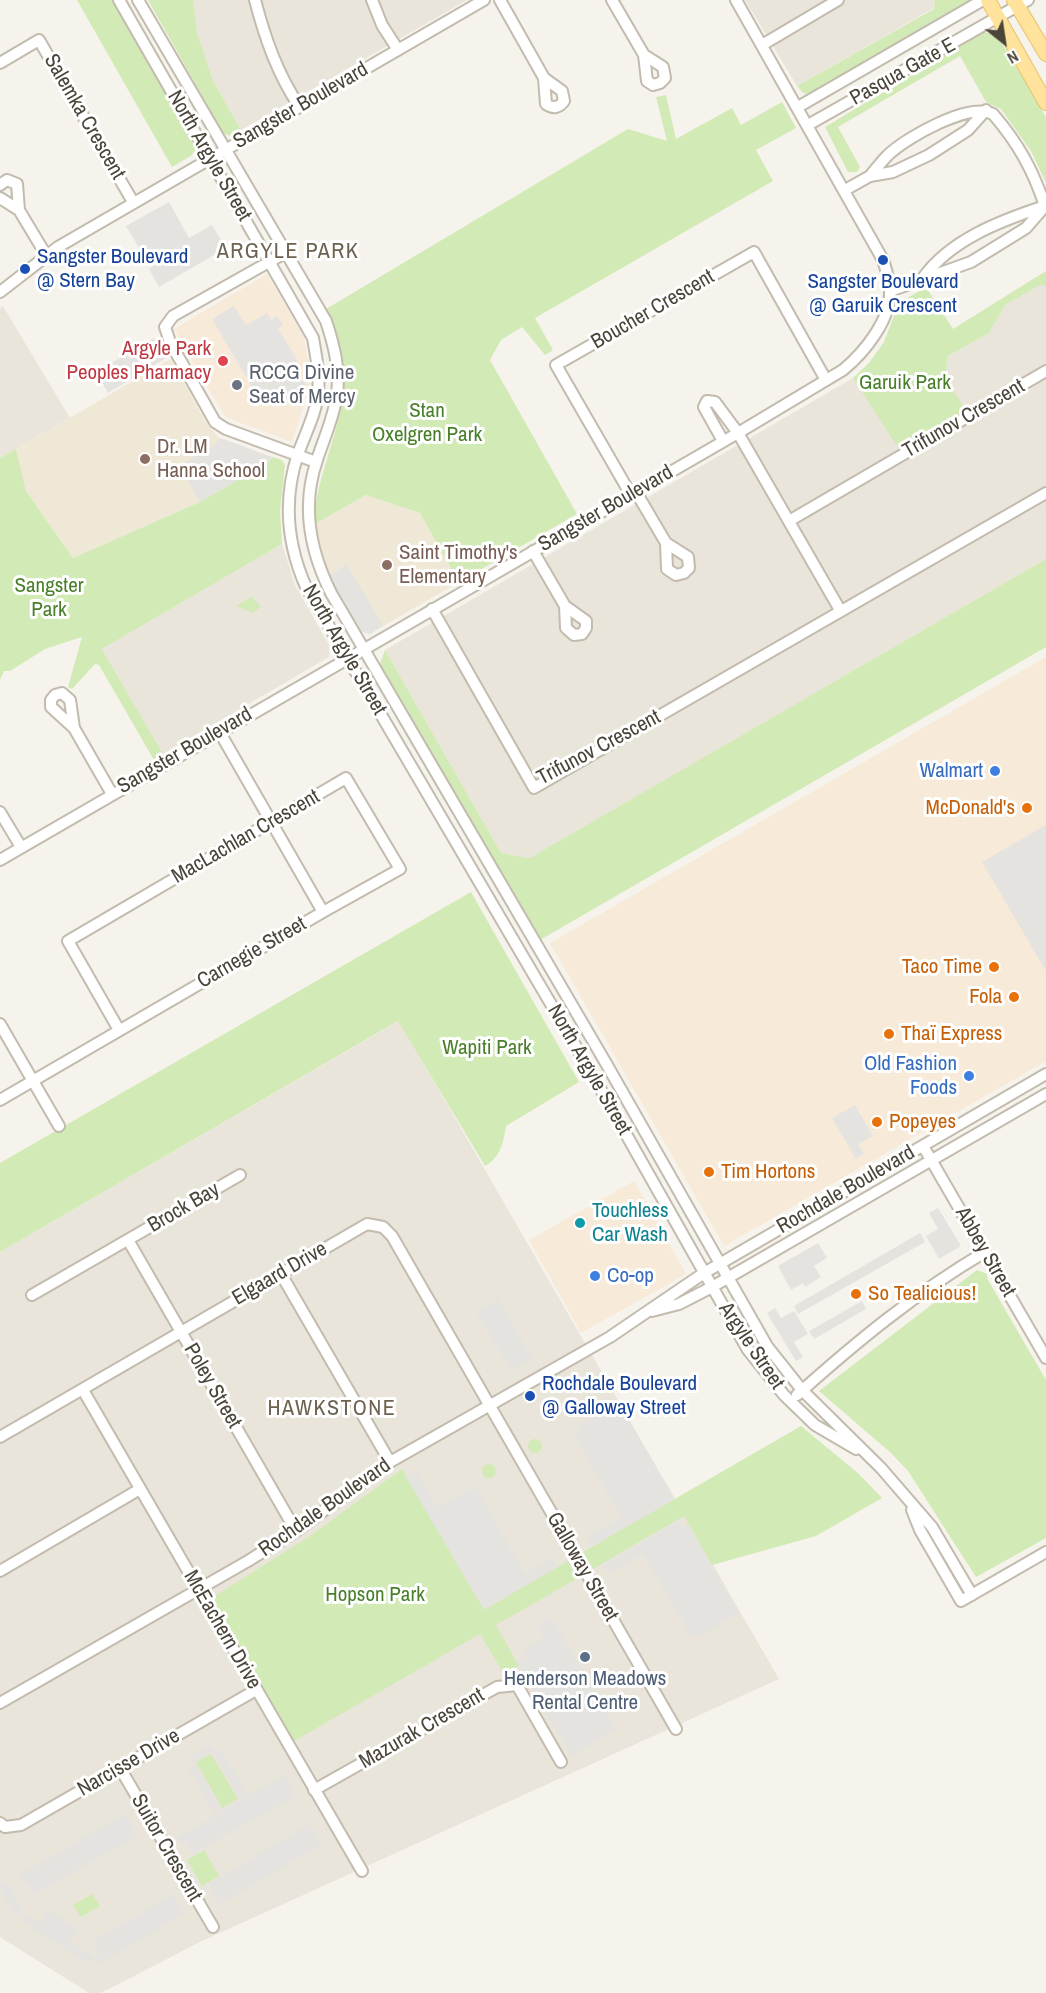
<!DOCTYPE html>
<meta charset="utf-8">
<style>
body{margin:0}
#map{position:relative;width:1046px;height:1993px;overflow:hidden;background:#f6f3ec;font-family:"Archivo Narrow",sans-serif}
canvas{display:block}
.north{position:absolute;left:974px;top:12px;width:60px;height:60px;-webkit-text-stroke:4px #fff;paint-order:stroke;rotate:150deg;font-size:16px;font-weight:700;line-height:24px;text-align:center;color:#4b4439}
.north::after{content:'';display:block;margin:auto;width:21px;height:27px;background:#4b4439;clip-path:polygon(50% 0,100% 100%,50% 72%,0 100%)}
</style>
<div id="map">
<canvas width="1046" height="1993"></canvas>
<div class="north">N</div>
</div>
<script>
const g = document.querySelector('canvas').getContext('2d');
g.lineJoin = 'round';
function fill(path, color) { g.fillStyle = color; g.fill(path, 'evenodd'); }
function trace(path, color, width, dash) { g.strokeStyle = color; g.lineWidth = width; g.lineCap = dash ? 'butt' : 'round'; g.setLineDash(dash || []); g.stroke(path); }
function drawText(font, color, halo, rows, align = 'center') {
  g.font = font + ' "Archivo Narrow",sans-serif'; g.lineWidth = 6; g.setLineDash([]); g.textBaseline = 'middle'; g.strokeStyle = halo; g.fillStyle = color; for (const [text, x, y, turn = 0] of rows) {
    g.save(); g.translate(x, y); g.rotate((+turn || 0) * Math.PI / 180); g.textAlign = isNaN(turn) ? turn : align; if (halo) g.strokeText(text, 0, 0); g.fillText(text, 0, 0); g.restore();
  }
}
const residential = new Path2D(`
 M193 0H467L241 130 213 81 197 32Z
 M745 0H935L934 8 797 86Z
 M1040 285 1046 286V559L531 858 501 853 385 650 853 378 900 448 945 378 948 356 989 333 1005 305Z
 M3 306 70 418 0 458V308Z
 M282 544 295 585 330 647 329 657 163 754 102 649Z
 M399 1021 779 1679 202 1941 101 1993H89L0 1937V1252Z`);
const commercial = new Path2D(`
 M267 274 304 338 312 379 292 442 225 417 174 329Z
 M1046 657V1061L724 1246 550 943Z
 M634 1181 686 1274 581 1333 529 1240Z`);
const education = new Path2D(`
 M171 359 208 426 220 438 272 457 269 462 200 502 73 558 26 491 16 449Z
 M366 495 420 513 459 582 370 634 360 631 328 576 315 524Z`);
const green = new Path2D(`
 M77 0H112L194 141 196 149 191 156 172 167Z
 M148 0H193L197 32 213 81 241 130 230 136 223 133Z
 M935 0H971L966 6 809 94 803 93 797 86 934 9Z
 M984 32 997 35 1046 117V183L1031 151 1001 109 986 102 960 56 838 127 860 167 857 172H848L825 127Z
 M666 95 676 139 732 108 741 125 782 102 796 128 756 150 773 181 535 318 553 350 545 355 522 327 501 340 490 360 577 514 459 582 420 513 366 495 315 524C314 498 322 477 329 452 347 397 349 363 326 309L628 129 667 141 656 97Z
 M1046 271V286L1040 285 1005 305 989 333 948 356 945 378 966 410 899 449 853 378 869 363 884 342 899 303 926 287 953 329Z
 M16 449 26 491 73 558 200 502 269 462 272 457 282 460 285 465 280 511 282 544 102 649 163 754 154 760 99 665 95 664 72 689 68 687 82 637 45 649 10 671H4L0 680V458Z
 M1046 559V647L540 940 380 664 385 650 501 853 530 858Z
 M251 597 261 606 253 613 236 606Z
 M471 892 579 1082 506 1126C503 1143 501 1157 485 1166L398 1021 0 1252V1163Z
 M977 1270 987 1274 988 1280 1046 1380V1538L976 1577 908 1471 891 1453 819 1391Z
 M801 1426 859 1474 882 1498 816 1536 712 1565 684 1516 593 1569 583 1552Z
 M528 1446a7 7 0 1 1 14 0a7 7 0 1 1-14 0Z
 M482 1471a7 7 0 1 1 14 0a7 7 0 1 1-14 0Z
 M402 1469 484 1609 568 1561 578 1578 496 1625 519 1666 504 1674 480 1634 294 1741 215 1603V1596L310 1536Z
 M211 1754 238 1799 222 1808 196 1762Z
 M204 1850 219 1876 202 1886 187 1860Z
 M92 1894 100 1906 81 1917 73 1905Z`);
const parking = new Path2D(`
 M169 202 189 238 212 225 226 248 159 287 149 269 156 264 148 250 142 253 126 226Z
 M234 306 246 325 267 313 271 320 277 316 283 325 278 328 297 360 290 376 306 382 297 403 252 387 212 319Z
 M154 338 166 358 108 393 96 372Z
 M220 438 272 457 269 462 200 502 179 466 215 445Z
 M347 564 383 626 370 634 360 631 328 576Z
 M1046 825V971L982 862Z
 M855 1105 873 1136 858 1144 864 1154 856 1159 832 1118Z
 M938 1208 961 1246 939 1259 926 1236 938 1229 929 1213Z
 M920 1233 925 1242 798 1314 794 1306Z
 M818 1243 827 1258 814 1266 821 1277 805 1287 803 1283 791 1290 778 1266Z
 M498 1299 532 1358 511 1370 476 1312Z
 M862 1301 866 1309 814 1339 809 1331Z
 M775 1308 781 1318 794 1311 808 1334 794 1342 803 1357 796 1361 767 1313Z
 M618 1403 675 1499 593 1546 588 1537 621 1517 576 1438 580 1426Z
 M416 1471 437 1508 476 1487 525 1574 552 1558 558 1567 484 1610 406 1477Z
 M677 1522 681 1529 688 1525 739 1613 700 1636H691L643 1554 608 1574 603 1565Z
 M551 1617 616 1729 571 1756 517 1662 524 1658 521 1652 544 1638 537 1625Z
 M211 1745 215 1752 221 1749 247 1794 239 1798 213 1752 194 1763 190 1757Z
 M195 1764 221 1809 214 1813 188 1768Z
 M287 1775 295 1796 192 1854 186 1843 182 1845 177 1838 222 1812 221 1810Z
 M126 1814 138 1835 34 1895 27 1883 24 1884 19 1875Z
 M310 1824 322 1844 220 1904 208 1884Z
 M6 1881 23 1911 15 1916 0 1889V1885Z
 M173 1895 184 1914 99 1964 95 1957 100 1954 93 1941Z
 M48 1910 77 1928 69 1941 94 1957 89 1964 22 1921 27 1914 40 1922Z`);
const minor = new Path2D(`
 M119 0 313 338C316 356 320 374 318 393 316 414 305 434 298 454 283 499 287 544 306 587L592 1074 748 1350 784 1395 815 1425 856 1449
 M138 0 326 321C334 345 340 369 337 394 334 417 324 438 317 460 301 506 310 551 331 593L607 1065 767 1346 802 1390 881 1468 932 1527 972 1595
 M255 0C265 38 277 73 299 106
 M372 0 382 25 398 50
 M500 0 544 78 562 91 564 101C559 108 553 109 546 104L544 78
 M612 0 644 55 663 67 665 78 660 83 653 85 647 81 644 55
 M762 45 838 0
 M0 63 39 40 133 202
 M798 107 983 0
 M808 125 1028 0
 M870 176C876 169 882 161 888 155 907 137 969 102 993 114 1018 143 1033 170 1045 206
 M0 185 7 180 17 184 19 210
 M845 190 870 176 893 172 929 155 968 130 986 110
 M0 198 19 210 46 255
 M285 253 173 316 165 327 170 342 215 422 226 429 316 462
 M923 278C950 240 1000 221 1042 207
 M890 291 971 262 1026 228 1045 206
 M0 292 58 247 484 0
 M723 441 704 407 707 401 715 402 738 433 840 610
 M636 492 666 543 688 557 689 568 684 573 676 575 667 569 666 543
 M631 495 556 365 754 252 826 380
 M789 521 1046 371
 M533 551 565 606 566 628 574 635 582 634 586 628V621L565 606
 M432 609 534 788 1046 493
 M74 728 70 700 62 693 55 695 51 700V707L74 728 112 794
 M0 812 21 847
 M0 860 738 433 843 370C865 352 892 318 890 289 889 279 886 269 883 260L736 0
 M0 1024 59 1126
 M119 1030 68 941 346 778 400 869 323 912
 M0 1100 323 912 219 731
 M923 1146 1046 1358
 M128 1240 296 1531
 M281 1274 390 1462
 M32 1295 240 1175
 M652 1311 679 1304 712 1287 1046 1094
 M83 1390 362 1871
 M797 1395C856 1342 917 1292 985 1252
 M0 1437 367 1224 383 1227 392 1236 676 1729
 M912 1510 920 1530 961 1601 1046 1552
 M0 1571 140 1489
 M0 1703 248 1561 296 1531 390 1462 610 1337 704 1273 1046 1074
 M120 1768 213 1927
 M314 1790 497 1687 517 1685 561 1762
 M0 1823 5 1827 21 1825 256 1690`);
const major = new Path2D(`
 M988 0 1046 103
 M1014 0 1046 54`);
const markers = [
 [883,260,6,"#1a4fb4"],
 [25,269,6,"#1a4fb4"],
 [223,361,6,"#e0444e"],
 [237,385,6,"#6b7280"],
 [145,459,6,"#8d6e63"],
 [387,565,6,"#8d6e63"],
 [995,771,6,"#3f7fe0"],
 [1027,808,6,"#e8710a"],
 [994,967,6,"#e8710a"],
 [1014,997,6,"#e8710a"],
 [889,1034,6,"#e8710a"],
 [969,1076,6,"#3f7fe0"],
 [877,1122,6,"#e8710a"],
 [709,1172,6,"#e8710a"],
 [580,1223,6,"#0f9aa8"],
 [595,1276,6,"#3f7fe0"],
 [856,1294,6,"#e8710a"],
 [530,1396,6,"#1a4fb4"],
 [585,1657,6,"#5c6f8a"]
];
const streetNames = [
 ["Pasqua Gate E",903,72,-29],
 ["Sangster Boulevard",301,106,-30],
 ["Salemka Crescent",84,117,60],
 ["North Argyle Street",209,156,60],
 ["Boucher Crescent",653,310,-30],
 ["Trifunov Crescent",964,419,-30],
 ["Sangster Boulevard",606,509,-30],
 ["North Argyle Street",344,650,60],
 ["Trifunov Crescent",599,748,-28],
 ["Sangster Boulevard",185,751,-30],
 ["MacLachlan Crescent",246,837,-30],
 ["Carnegie Street",252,953,-30],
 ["North Argyle Street",589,1070,60],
 ["Rochdale Boulevard",846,1190,-30],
 ["Brock Bay",184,1208,-30],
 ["Abbey Street",985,1252,60],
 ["Elgaard Drive",280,1274,-30],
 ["Argyle Street",751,1346,56],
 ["Poley Street",212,1386,60],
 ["Rochdale Boulevard",325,1508,-35],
 ["Galloway Street",582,1567,60],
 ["McEachern Drive",222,1630,60],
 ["Mazurak Crescent",422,1729,-30],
 ["Narcisse Drive",129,1763,-30],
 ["Suitor Crescent",166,1848,60]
];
const transitNames = [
 ["Sangster Boulevard",37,257],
 ["@ Stern Bay",37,281],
 ["Sangster Boulevard",883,282,"center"],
 ["@ Garuik Crescent",883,306,"center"],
 ["Rochdale Boulevard",542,1384],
 ["@ Galloway Street",542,1408]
];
const healthNames = [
 ["Argyle Park",211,349],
 ["Peoples Pharmacy",211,373]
];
const worshipNames = [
 ["RCCG Divine",249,373],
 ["Seat of Mercy",249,397]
];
const parkNames = [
 ["Garuik Park",905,383],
 ["Stan",427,411],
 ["Oxelgren Park",427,435],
 ["Sangster",49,586],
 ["Park",49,610],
 ["Wapiti Park",487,1048],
 ["Hopson Park",375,1595]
];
const educationNames = [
 ["Dr. LM",157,447],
 ["Hanna School",157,471],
 ["Saint Timothy's",399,553],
 ["Elementary",399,577]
];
const shopNames = [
 ["Walmart",983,771],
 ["Old Fashion",957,1064],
 ["Foods",957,1088],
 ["Co-op",607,1276,"left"]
];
const foodNames = [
 ["McDonald's",1015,808,"right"],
 ["Taco Time",982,967,"right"],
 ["Fola",1002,997,"right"],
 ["Thaï Express",901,1034],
 ["Popeyes",889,1122],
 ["Tim Hortons",721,1172],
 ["So Tealicious!",868,1294]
];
const cultureNames = [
 ["Touchless",592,1211],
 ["Car Wash",592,1235]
];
const serviceNames = [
 ["Henderson Meadows",585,1679],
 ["Rental Centre",585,1703]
];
const neighbourhoodNames = [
 ["ARGYLE PARK",288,252],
 ["HAWKSTONE",332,1409]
];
fill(residential, '#eae5da');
fill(commercial, '#f7ead8');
fill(education, '#efe8d6');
fill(green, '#d2eab5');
fill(parking, '#e5e3e0');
trace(minor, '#c2bbae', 14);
trace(major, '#e6c16a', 16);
trace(minor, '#fff', 10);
trace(major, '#ffe39c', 14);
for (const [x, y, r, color] of markers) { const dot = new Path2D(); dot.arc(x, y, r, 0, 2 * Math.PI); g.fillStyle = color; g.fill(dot); trace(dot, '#fff', 2); }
drawText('21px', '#4b4439', '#fff', streetNames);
drawText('21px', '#164399', '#fff', transitNames, 'left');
drawText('21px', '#be3a42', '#fff', healthNames, 'right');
drawText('21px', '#5b616d', '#fff', worshipNames, 'left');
drawText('21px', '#4a7f2a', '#fff', parkNames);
drawText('21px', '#785e54', '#fff', educationNames, 'left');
drawText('21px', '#366cbe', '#fff', shopNames, 'right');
drawText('21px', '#c56008', '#fff', foodNames, 'left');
drawText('21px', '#0d838f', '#fff', cultureNames, 'left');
drawText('21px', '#4e5e75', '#fff', serviceNames);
g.letterSpacing = '1.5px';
drawText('22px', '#6e6250', '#fff', neighbourhoodNames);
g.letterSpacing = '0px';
</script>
